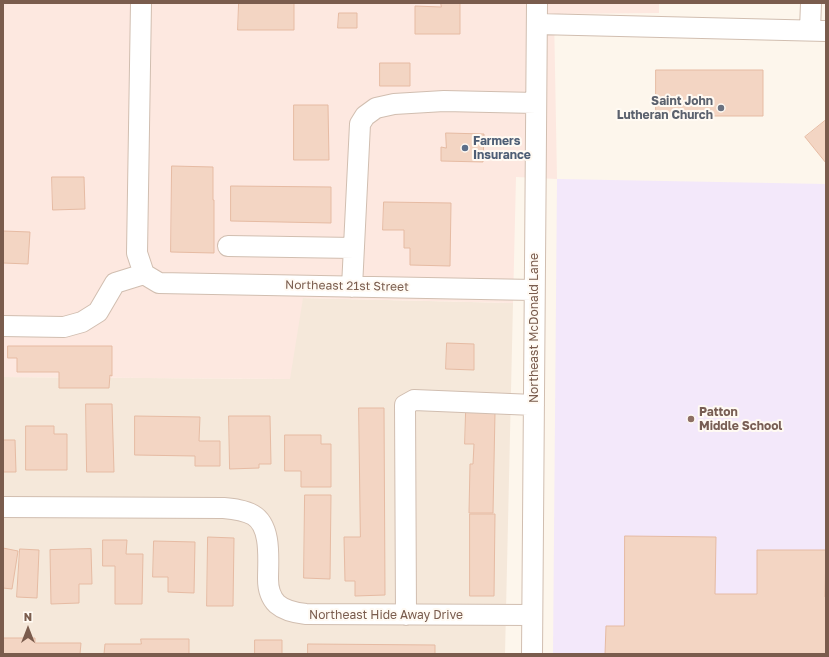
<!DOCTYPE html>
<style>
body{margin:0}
#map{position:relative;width:829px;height:657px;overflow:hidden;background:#fdf6ec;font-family:"Golos Text",sans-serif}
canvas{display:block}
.frame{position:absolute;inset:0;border:4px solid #7a5c4d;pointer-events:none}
.north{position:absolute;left:8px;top:609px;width:40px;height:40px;-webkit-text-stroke:3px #fffaf3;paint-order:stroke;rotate:0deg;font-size:11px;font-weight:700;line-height:16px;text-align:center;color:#7a5c4d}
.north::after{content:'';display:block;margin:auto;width:14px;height:18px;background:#7a5c4d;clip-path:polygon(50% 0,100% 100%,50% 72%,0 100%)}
</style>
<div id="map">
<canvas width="829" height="657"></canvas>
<div class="frame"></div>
<div class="north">N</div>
</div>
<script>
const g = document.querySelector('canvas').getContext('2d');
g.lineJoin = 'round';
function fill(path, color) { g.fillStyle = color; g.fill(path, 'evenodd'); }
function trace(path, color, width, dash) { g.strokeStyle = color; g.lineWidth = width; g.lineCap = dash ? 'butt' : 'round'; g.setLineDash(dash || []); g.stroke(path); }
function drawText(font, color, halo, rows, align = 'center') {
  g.font = font + ' "Golos Text",sans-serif'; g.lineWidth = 4; g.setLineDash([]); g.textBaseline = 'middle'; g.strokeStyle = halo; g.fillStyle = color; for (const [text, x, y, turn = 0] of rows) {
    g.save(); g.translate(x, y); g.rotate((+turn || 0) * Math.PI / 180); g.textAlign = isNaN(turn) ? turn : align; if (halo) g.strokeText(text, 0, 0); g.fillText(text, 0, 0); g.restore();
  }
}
const residential = new Path2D(`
 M302 298 513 303 505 654H3V377L289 379Z`);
const commercial = new Path2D(`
 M3 3H659V13L554 14 557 179 516 177 513 303 303 298 290 379 3 377Z`);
const education = new Path2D(`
 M557 179 826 184V654H553Z`);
const building = new Path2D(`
 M239 3H294V30H238Z
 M441 3H460V34H415V6L441 7Z
 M339 13H357V28H338Z
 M380 63H410V86H380Z
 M656 70H763V116H656Z
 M294 105H328L329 160H294Z
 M826 120V163L805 137Z
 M446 133 484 134 483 162 441 161V147L446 148Z
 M172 166 213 167V200H214V253L171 252Z
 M52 177H84L85 209 53 210Z
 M231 186 331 187V223L231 221Z
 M384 202 451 203 450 266 410 265V248H404V230H383Z
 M3 231 30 232 28 264 3 263Z
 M447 343 474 344V370L446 369Z
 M8 346H112V376L110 375 109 388H59V372H17V358H8Z
 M86 404H112L114 472H87Z
 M359 408H384L385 595 355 596V581H345L344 537H360Z
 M466 412H495L493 513H469L470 464H473L474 444H465Z
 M135 416 200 417 199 441H220V466H195V456L135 455Z
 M229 416H270L271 464H259V468L230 469Z
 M26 426H54V434H67V470H26Z
 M285 435H321V444H331V487H301V471H285Z
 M3 440H15L16 472H3Z
 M305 495H331L330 579 304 578Z
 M470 514H495L494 596H470Z
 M625 536 716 537 715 594H757V550H826L825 597H826V654H605L606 626H624Z
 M208 537 234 538 233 606H207Z
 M103 540H127L126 554H143L142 604H115V566H103Z
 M154 541 195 542 194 593 168 592V577H153Z
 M3 548 18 551 12 589 3 588Z
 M20 549 39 550 37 598 17 597Z
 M91 549 92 584H79V603L51 604 50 550Z
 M3 638H35V643H81L80 654H3Z
 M141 639H189V654H104L105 644H141Z
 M255 640H282V654H255Z
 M308 644 435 645V654H308Z`);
const minor = new Path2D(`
 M141 3 137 253 144 274 159 283 534 290
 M537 24 826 31
 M810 30 811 3
 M228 246 354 248
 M352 287 360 124 365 116 376 108 394 104 444 101 536 103
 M3 326 64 327 82 322 98 312 115 283 144 274
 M3 507 223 508C233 509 244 510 253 515 272 526 268 560 268 579 268 588 270 597 277 604 285 611 296 613 306 614L532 615
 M406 615 405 405 414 400 534 405
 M532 654 537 3`);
const markers = [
 [721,108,4,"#6b7280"],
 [465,148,4,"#5c6f8a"],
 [691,419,4,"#8d6e63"]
];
const worshipNames = [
 ["Saint John",713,101],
 ["Lutheran Church",713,115]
];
const serviceNames = [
 ["Farmers",473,141],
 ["Insurance",473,155]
];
const streetNames = [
 ["Northeast 21st Street",347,286,1],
 ["Northeast McDonald Lane",534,328,-90],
 ["Northeast Hide Away Drive",386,615]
];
const educationNames = [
 ["Patton",699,412],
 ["Middle School",699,426]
];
fill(residential, '#f5e8da');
fill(commercial, '#fde8e0');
fill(education, '#f3e8fa');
fill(building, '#f3d5c3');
trace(building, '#e6bba3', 1);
trace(minor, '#d1beb0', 22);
trace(minor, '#fff', 20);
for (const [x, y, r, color] of markers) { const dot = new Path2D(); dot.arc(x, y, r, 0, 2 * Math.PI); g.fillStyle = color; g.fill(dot); trace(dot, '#fffaf3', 1.5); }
drawText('bold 12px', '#5b616d', '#fffaf3', worshipNames, 'right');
drawText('bold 12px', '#4e5e75', '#fffaf3', serviceNames, 'left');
drawText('12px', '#7a5c4d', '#fffaf3', streetNames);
drawText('bold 12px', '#785e54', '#fffaf3', educationNames, 'left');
</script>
